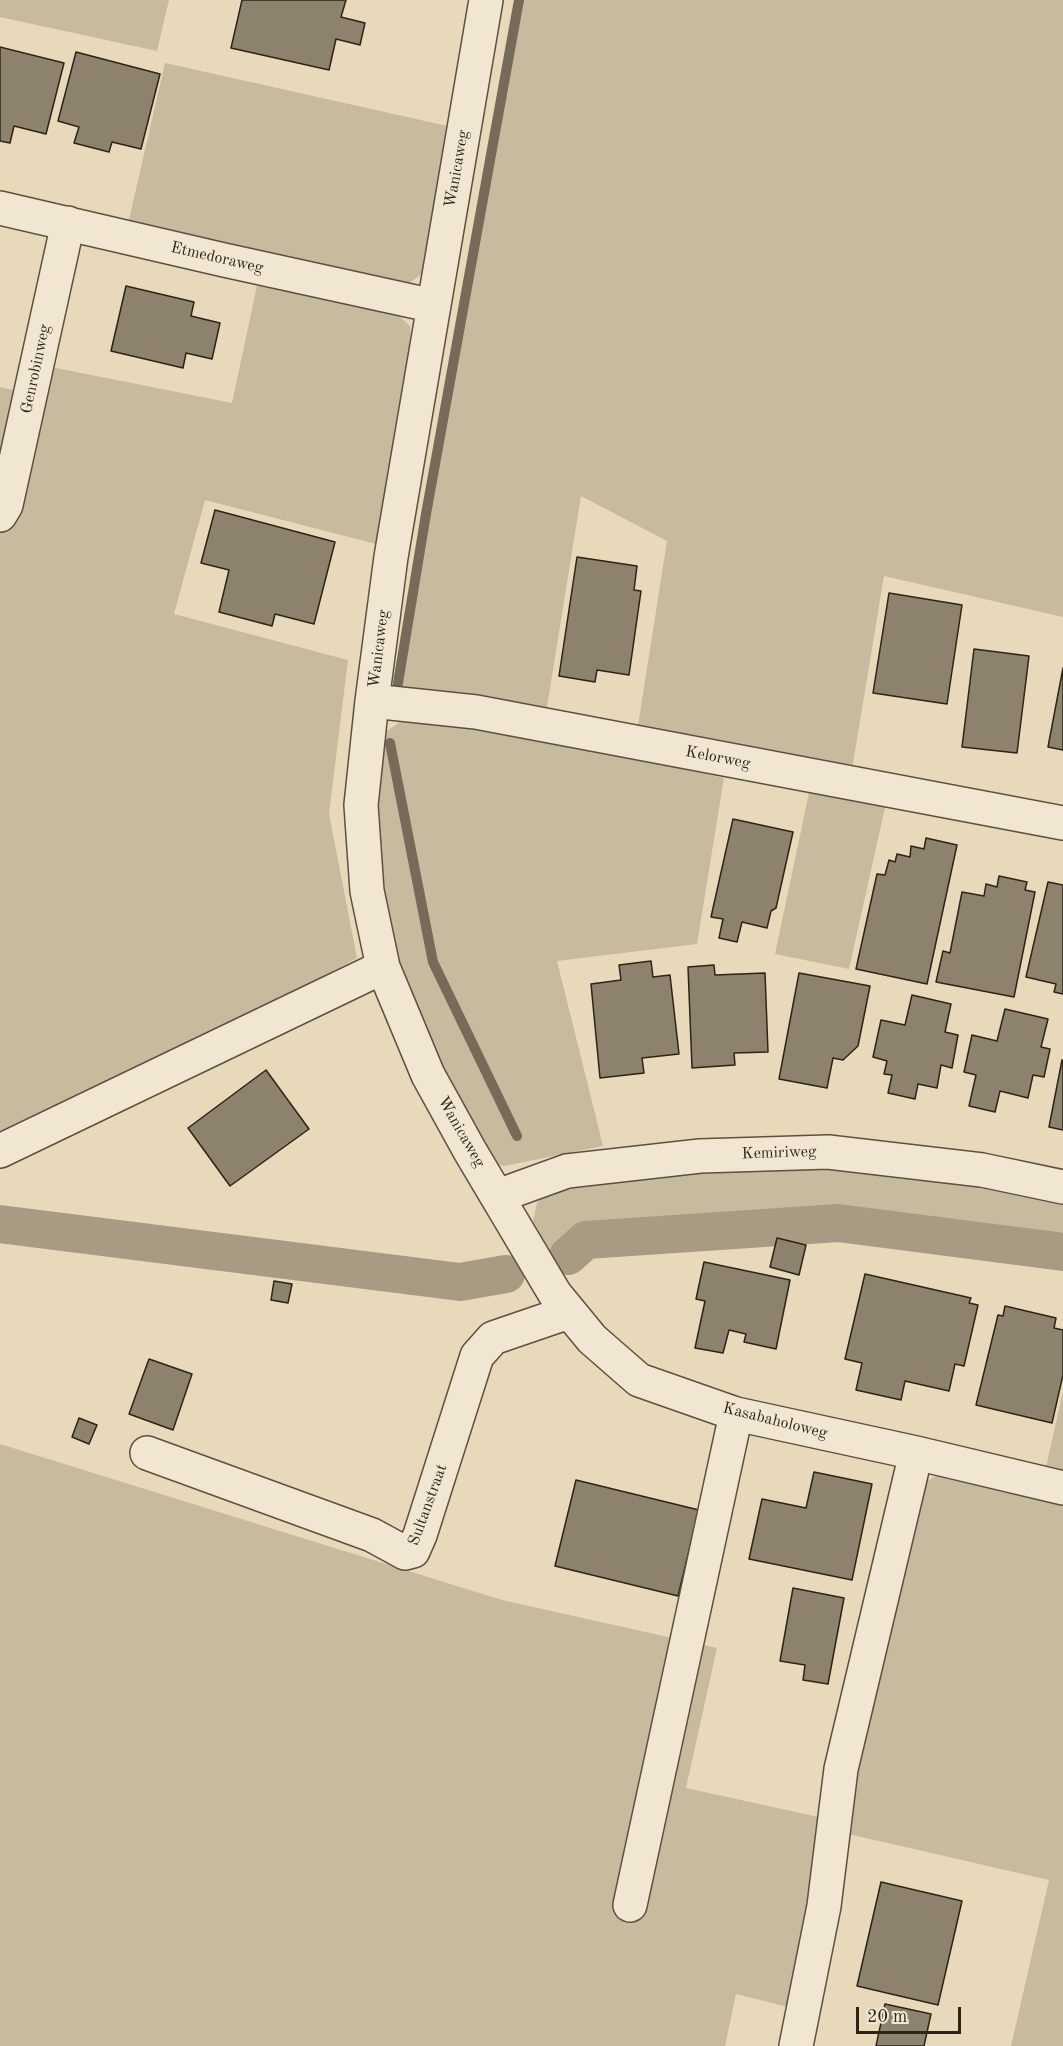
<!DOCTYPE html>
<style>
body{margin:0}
#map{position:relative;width:1063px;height:2046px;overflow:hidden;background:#e8d9ba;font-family:"Old Standard TT",serif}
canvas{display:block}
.scale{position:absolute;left:856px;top:2007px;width:105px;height:27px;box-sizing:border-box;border:3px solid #2b2419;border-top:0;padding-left:8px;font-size:18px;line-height:21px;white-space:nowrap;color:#2b2419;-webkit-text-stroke:4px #f0e6d2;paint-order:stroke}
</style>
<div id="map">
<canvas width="1063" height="2046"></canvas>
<div class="scale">20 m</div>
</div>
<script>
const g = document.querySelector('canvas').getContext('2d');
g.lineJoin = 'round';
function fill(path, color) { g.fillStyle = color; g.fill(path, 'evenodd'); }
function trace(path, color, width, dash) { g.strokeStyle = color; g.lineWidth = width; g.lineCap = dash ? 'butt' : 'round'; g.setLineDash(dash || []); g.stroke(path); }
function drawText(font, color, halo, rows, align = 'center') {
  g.font = font + ' "Old Standard TT",serif'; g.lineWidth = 4.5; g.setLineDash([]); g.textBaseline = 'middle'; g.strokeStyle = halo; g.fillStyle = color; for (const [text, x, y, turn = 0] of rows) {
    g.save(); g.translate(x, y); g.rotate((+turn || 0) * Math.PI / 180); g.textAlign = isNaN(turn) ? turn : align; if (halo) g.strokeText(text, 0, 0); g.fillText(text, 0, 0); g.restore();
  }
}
const green = new Path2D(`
 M0 0H169L157 51 0 17Z
 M519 0H1063V617L884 576 852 769 638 726 667 541 581 496 546 713 397 689 426 514Z
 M165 63 452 127 427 270 411 282 394 283 128 224Z
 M258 281 396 313 410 326 411 349 380 545 205 500 174 614 348 660 329 814 357 958 9 1146 0 1144V530L46 366 232 403Z
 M0 387 19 391 0 478Z
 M462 716 724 778 697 944 557 961 603 1146 504 1166 485 1160 430 1049 391 951 375 828 383 734 405 718Z
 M810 788 886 803 849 969 775 954Z
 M827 1165 905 1172 1063 1201V1252L838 1223 586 1240 568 1256 554 1260 533 1221 537 1203 545 1194 576 1185 684 1170Z
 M1063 1391V1476L1045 1472Z
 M0 1444 502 1600 717 1648 686 1788 823 1818 816 1891 788 2007 736 1994 725 2046H0Z
 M937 1475 1063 1505V2046H1011L1049 1880 844 1833 922 1485Z`);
const stream = new Path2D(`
 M397 689 426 514 519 0
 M390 743 433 962 517 1136`);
const canal = new Path2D(`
 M0 1224 460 1282 506 1274
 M568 1256 586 1240 838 1223 1063 1252`);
const building = new Path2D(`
 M242 0H346L341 17 365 23 360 45 336 39 329 70 231 48Z
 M0 47 64 63 46 134 14 126 10 143 0 141Z
 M76 52 160 74 141 149 112 142 109 152 74 143 79 127 58 121Z
 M126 286 194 302 191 316 220 323 212 359 186 353 183 368 111 351Z
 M215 510 335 542 314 624 275 614 272 626 219 612 229 570 201 563Z
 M577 557 637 566 634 590 641 591 629 675 597 670 595 682 559 676Z
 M889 593 962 605 947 704 873 693Z
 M974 649 1029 656 1017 753 962 747Z
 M1063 668V750L1048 747Z
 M733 819 793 832 776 908 771 911 767 928 742 922 737 942 719 938 723 919 711 917Z
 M926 838 957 845 927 984 856 969 877 874 885 875 889 860 895 862 897 854 910 857 911 846 924 849Z
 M999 876 1027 882 1025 890 1035 892 1014 997 936 982 943 951 950 953 962 892 984 896 986 884 997 887Z
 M1048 882 1063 885V994L1054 992 1056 984 1026 977Z
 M651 961 653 977 670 975 679 1054 642 1058 644 1073 600 1078 591 984 621 980 619 965Z
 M714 965 715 975 765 973 768 1052 734 1053 735 1065 692 1068 688 967Z
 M799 973 870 986 858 1046 843 1060 833 1058 827 1088 779 1079Z
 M912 995 951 1004 945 1032 958 1035 952 1068 941 1065 937 1088 918 1084 915 1099 888 1093 892 1075 884 1074 887 1061 873 1057 881 1020 905 1025Z
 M1005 1009 1048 1019 1041 1047 1050 1049 1044 1077 1033 1075 1028 1098 1000 1091 995 1112 969 1106 976 1075 964 1072 972 1035 997 1041Z
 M1062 1060H1063V1130L1049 1127Z
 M266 1070 309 1129 230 1186 188 1128Z
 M777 1238 806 1245 799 1275 770 1267Z
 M704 1262 790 1280 776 1349 744 1342 746 1334 729 1330 723 1353 695 1348 705 1301 696 1299Z
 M865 1274 971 1298 969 1303 978 1305 964 1366 955 1364 949 1391 905 1381 901 1400 856 1390 862 1363 845 1359Z
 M274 1281 292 1284 288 1303 271 1300Z
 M1005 1306 1056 1318 1054 1328 1063 1330V1375L1052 1423 976 1405 998 1315 1003 1316Z
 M149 1359 192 1374 173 1430 129 1414Z
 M79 1418 97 1425 89 1444 72 1437Z
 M814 1472 872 1484 852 1580 749 1559 762 1499 806 1508Z
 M576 1480 699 1510 678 1596 555 1566Z
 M793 1588 844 1598 828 1684 803 1680 805 1665 780 1661Z
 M881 1882 962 1901 938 2005 857 1986Z
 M885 2004 931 2014 924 2046H876Z`);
const minor = new Path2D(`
 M486 0 391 557 372 701 361 805 367 891 383 967 428 1075 470 1151 555 1294 592 1339 639 1380 736 1414 916 1453 1063 1488
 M0 208 224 260 434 306
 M0 515 6 505 68 223
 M372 701 476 712 1063 823
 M0 1151 383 967
 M498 1196 567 1171 700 1156 828 1152 982 1170 1063 1187
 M147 1453 372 1535 405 1553 413 1551 420 1535 477 1356 493 1338 569 1312
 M630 1905 736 1414
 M796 2046 824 1906 841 1769 916 1453`);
const streetNames = [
 ["Wanicaweg",457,169,-80],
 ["Etmedoraweg",217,258,13],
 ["Genrobinweg",36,369,-78],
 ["Wanicaweg",379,649,-83],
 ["Kelorweg",718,758,11],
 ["Wanicaweg",461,1132,60],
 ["Kemiriweg",779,1153,-2],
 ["Kasabaholoweg",775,1421,14],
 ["Sultanstraat",428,1505,-70]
];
fill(green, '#c8ba9f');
trace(stream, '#766b59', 10);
trace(canal, '#a89b83', 38);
fill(building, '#8d826d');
trace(building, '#2b2419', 1.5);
trace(minor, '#5a5141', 36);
trace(minor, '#f0e6d2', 33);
drawText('16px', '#2b2419', '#f0e6d2', streetNames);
</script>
